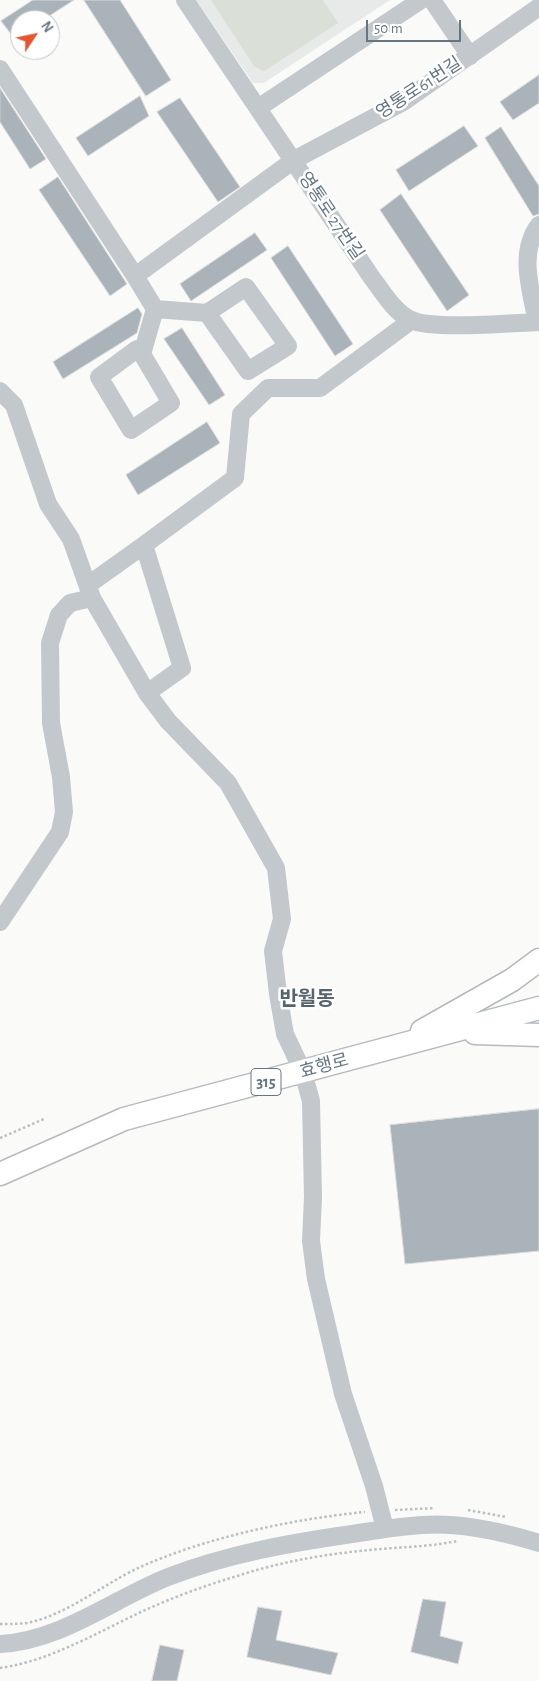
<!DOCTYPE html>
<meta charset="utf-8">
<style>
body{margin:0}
#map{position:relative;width:539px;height:1681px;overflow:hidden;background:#fafaf8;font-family:"Alegreya Sans",sans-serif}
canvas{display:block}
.north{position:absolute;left:10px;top:10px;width:50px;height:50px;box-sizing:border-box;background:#fff;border:1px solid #c1c8cd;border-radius:50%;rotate:56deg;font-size:14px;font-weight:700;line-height:20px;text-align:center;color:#657683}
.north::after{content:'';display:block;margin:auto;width:18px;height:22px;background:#e4572e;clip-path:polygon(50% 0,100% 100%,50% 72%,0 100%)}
.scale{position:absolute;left:366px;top:20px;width:95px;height:22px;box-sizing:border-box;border:2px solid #657683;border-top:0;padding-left:6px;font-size:15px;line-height:18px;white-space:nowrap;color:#657683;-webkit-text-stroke:4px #fff;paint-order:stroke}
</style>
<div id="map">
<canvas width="539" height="1681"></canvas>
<div class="north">N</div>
<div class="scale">50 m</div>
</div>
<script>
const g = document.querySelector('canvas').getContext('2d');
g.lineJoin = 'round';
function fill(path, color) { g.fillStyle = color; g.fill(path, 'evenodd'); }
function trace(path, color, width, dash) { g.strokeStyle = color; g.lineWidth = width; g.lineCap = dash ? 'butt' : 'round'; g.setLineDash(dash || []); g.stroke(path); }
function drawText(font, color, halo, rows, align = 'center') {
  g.font = font + ' "Alegreya Sans","Noto Sans KR",sans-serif'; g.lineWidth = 5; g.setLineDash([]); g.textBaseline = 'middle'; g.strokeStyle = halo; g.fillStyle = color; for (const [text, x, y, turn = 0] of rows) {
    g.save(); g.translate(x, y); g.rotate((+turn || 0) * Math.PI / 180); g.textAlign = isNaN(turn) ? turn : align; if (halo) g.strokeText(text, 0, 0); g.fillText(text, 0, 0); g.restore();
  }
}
const built = new Path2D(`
 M196 0H390L264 83H253Z`);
const green = new Path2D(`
 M211 0H323L338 23 264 71 254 66Z`);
const building = new Path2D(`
 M33 0H74L43 20H20V46L1 21Z
 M84 0H120L171 80 146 96Z
 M539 75V103L513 120 500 102Z
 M0 88 46 159 30 169 0 122Z
 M140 96 149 116 88 156 76 138Z
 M180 98 240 187 218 202 157 112Z
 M464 126 478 146 409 191 396 170Z
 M501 127 539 186V214L533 216 485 138Z
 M58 177 127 284 110 296 39 190Z
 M401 194 469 295 447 311 380 210Z
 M255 233 267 250 191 301 180 284Z
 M288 246 353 344 335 356 271 258Z
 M138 308 142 314 137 333 63 379 53 362Z
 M182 328 225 395 209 405 164 339Z
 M207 422 220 443 138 495 126 475Z
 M539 1109V1251L405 1264 390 1125Z
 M423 1599 446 1602 440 1636 463 1642 458 1664 411 1652Z
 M258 1607 282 1611 276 1640 338 1653 331 1675 247 1657Z
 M160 1645 184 1650 177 1681H152Z`);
const path = new Path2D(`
 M0 1138 44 1119
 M395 1510 435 1508
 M468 1510 506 1517
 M0 1624C9 1624 18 1624 27 1623 66 1615 101 1586 136 1569 203 1538 292 1519 365 1512
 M0 1668C50 1661 96 1633 141 1612 171 1598 204 1586 237 1576 280 1562 325 1554 370 1550 399 1547 429 1547 457 1541`);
const minor = new Path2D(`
 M185 0 372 278C383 292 394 312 411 320 433 330 511 323 539 322
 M432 0 470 56
 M0 69 135 276 294 160 403 102 539 7
 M258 108 421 0
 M135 276 155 309 142 354 171 403 131 430 99 377 137 349 142 354
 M155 309 207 313 246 287 288 346 248 371 207 313
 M537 322C531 290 518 253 539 225
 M0 391 14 405 48 504 71 539 92 598 147 693 168 721 228 783 276 868 282 919 273 951 278 994 285 1034 303 1072 311 1101 313 1197 311 1241 316 1279 343 1394 374 1486 385 1529
 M88 585 144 545
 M147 693 182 668 144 545 235 478 241 414 268 388H320L412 320
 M0 922 60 832 64 812 61 777 51 723 50 643 59 615 70 603 92 598
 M0 1644C61 1641 113 1599 168 1577 228 1554 289 1543 352 1534 384 1529 418 1523 450 1525 480 1527 510 1534 539 1543`);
const major = new Path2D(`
 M422 1031 512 980 539 960
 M475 1033 539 1035
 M0 1174 124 1119 539 1008`);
const shields = [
 [266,1082,30]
];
const shieldNames = [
 ["315",266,1082]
];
const streetNames = [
 ["영통로61번길",419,88,-33],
 ["영통로 27번길",331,216,56],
 ["효행로",324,1066,-15]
];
const quarterNames = [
 ["반월동",307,999]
];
fill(built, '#e8e9e9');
fill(green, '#dadfd7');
fill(building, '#aab3b9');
trace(building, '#dcdcda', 1);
trace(major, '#b5babe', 25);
trace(path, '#bbbfc2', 2.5, [2.5, 2.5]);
trace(minor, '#c3c8cc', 18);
trace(major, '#fff', 22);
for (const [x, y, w] of shields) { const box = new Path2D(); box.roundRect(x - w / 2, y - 13.5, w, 27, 4); g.fillStyle = '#fff'; g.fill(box); trace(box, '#657683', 1); }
drawText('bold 16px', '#657683', null, shieldNames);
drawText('18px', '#657683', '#fff', streetNames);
drawText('bold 20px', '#57646e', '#fff', quarterNames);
</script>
